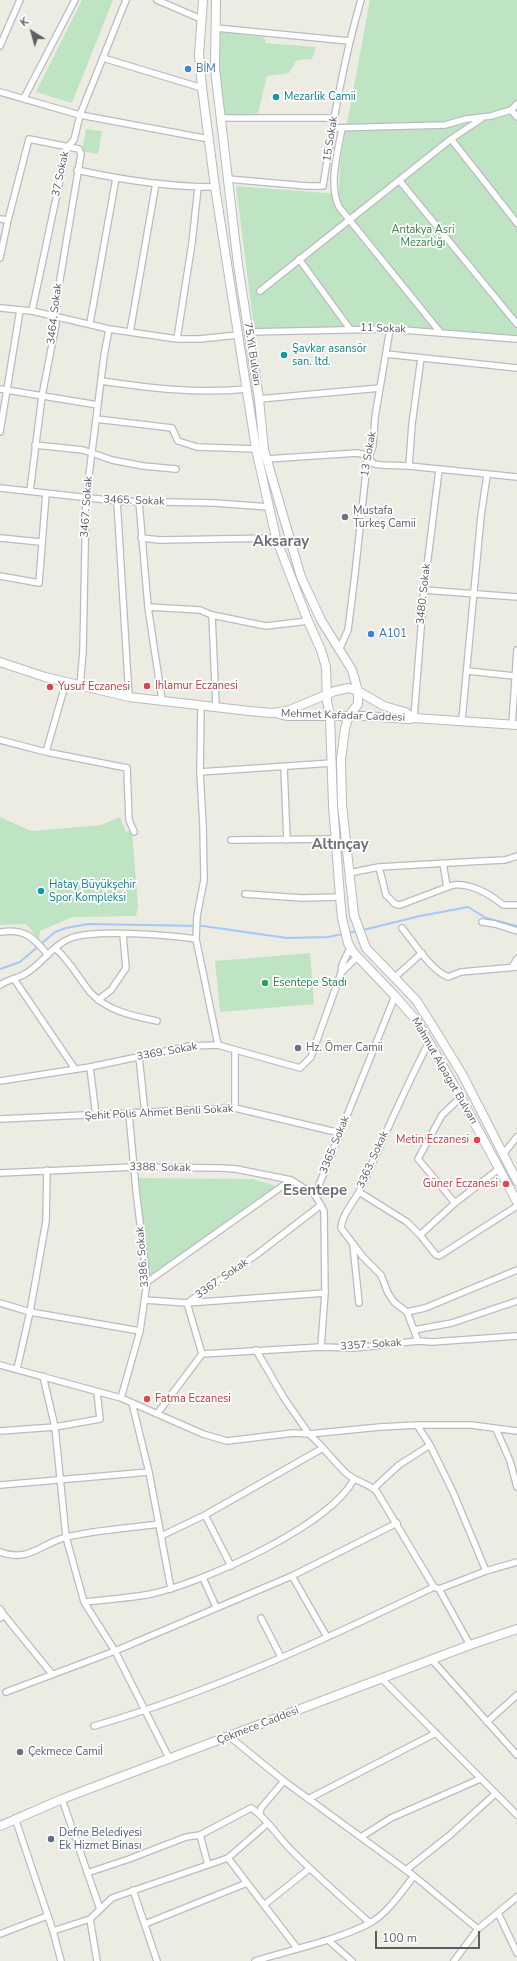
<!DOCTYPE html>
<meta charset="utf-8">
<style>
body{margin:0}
#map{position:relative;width:517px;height:1961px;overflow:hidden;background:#edece2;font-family:"Nunito Sans",sans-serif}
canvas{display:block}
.north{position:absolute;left:12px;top:12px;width:40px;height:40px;-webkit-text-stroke:3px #fff;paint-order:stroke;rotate:323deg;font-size:11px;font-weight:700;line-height:16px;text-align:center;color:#5b5d63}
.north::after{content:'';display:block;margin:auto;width:14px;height:18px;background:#5b5d63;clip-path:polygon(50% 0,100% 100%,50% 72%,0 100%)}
.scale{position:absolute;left:375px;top:1931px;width:105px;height:18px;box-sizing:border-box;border:2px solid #5b5d63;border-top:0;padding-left:5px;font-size:12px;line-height:14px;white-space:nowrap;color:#5b5d63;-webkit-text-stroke:3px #fff;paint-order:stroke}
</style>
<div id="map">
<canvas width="517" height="1961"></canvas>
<div class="north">K</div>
<div class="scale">100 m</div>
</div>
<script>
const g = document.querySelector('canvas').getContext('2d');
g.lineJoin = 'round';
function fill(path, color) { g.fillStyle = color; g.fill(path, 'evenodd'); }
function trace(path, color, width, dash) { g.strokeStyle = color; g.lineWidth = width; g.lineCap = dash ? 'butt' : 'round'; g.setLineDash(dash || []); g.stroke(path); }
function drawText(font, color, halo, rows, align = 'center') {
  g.font = font + ' "Nunito Sans",sans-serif'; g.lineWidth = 3.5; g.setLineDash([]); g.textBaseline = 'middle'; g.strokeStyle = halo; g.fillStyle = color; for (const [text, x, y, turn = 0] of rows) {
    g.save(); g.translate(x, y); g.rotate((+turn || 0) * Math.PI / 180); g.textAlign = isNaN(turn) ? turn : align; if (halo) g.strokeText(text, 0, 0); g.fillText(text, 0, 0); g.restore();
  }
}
const green = new Path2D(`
 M82 0H113L72 103 36 92Z
 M370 0H517V338L350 329 254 328 236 186 339 194 340 161Z
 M219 32 264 37 266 43 316 47 312 59 297 60 289 73 267 76 258 113 225 116 219 70Z
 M86 129 102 131 98 154 82 151Z
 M0 817 31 831 101 825 120 817 126 832 132 831 138 906 136 916 72 917 40 931 39 940 26 924 0 925Z
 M310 953 314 1004 220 1012 215 961Z
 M137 1178 253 1179 276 1186 150 1276 135 1184Z`);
const stream = new Path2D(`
 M363 930 420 916 468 907 486 918 517 926
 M347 933 358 931
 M0 969 20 962 55 932 66 928 88 924 203 926 287 938 328 937 343 934`);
const minor = new Path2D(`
 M157 0 201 19
 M216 28 349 41
 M0 46 20 0
 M103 58 202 88
 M0 92 80 115 209 139
 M24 98 75 0
 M511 110 517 117
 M221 118H334
 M332 128 445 125 466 119 491 116 511 110 517 104
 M342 128C338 152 328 184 339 207L440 332
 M451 139 517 223
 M77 170C122 180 169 187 215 187
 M228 179 307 186H323C333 123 343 61 361 0
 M399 180 517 324
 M0 219 8 220
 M0 258 8 220 29 139 79 149 81 154 54 315 56 324 42 396 30 491
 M299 259 350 329
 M260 291 451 139 481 119
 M0 308 32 311 109 329 177 339H199L238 335
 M32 311 67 147 74 140 80 115 126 0
 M90 323 116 178
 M130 332 156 183
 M248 332 390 329 517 339
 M177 339 192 243 198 187
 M386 354 517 368
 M101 381C150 388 197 394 247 389
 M0 389 98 405
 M259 399 380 388
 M96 419 172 428 178 441 197 447 256 449
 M0 432 20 310
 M35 445 83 450 112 460 143 466 176 469
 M267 459 357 453 366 455 374 464 382 465 409 466 517 477
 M409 466 412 424 421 358
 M0 488 117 501 215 503 269 507
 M117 501 129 697
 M139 502 148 607 162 700
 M0 538 41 542
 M141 538 160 540 276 538
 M0 576 39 583 46 493
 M424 590 517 597
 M148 607 200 610 212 615 266 626 308 621
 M212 615 216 707
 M339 650 348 630 355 574 367 463 373 446 375 417 390 329
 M468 671 514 676
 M80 686 83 651 86 499 104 356 109 329
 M201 706 200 772 203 825 204 880 197 916 196 939 218 1045
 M414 718 424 590 439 470
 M462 720 481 516 487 475
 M512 725 517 650
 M0 740 46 752 127 768 129 820 134 832
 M46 752 66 682
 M284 767 287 840
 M200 772 332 763
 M231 840 335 839
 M443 863 447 887
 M379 867 484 861 505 860 517 856
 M349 873 379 867 386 895 395 904 400 905 453 885C471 883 490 894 503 905H517
 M245 894 302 898 340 897
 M482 922 495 924 517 931
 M402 928C414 943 431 970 448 977L461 972 517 967
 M0 932C25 928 33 937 48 955
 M55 948C70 961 78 977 90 992 107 1011 133 1016 157 1021
 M512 967 517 959
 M341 973 357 957
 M395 977 422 953
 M14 979 75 1069
 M0 985C7 980 15 979 23 975 41 966 52 945 71 938 95 929 168 935 196 939
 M98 1000 111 990 126 968 123 935
 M139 1057 145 1113
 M90 1067 96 1116
 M0 1081 90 1067 190 1046 218 1045 300 1068 311 1057 341 973 342 965 350 948
 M235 1108V1051
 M0 1119 235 1108 340 1133
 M504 1153 517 1137
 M0 1173 134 1167 220 1168 236 1169 291 1180 315 1195 324 1211 325 1293 321 1347
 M359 1192 407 1222 420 1235 436 1255 439 1256 517 1206
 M315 1195 395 996
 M455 1203 418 1159 442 1115 461 1097
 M420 1235 455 1203 500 1168
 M353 1245 359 1303
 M147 1282 291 1180
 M145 1300 187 1303 325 1293
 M0 1303 30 1312 140 1331
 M407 1312 425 1308 517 1270
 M414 1330 452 1323 517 1301
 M418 1341 407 1312 394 1302 388 1293 381 1275 363 1257 341 1228C342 1214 354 1202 360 1190 383 1140 404 1090 429 1042
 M256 1350 284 1398 309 1434 380 1427 417 1425
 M202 1354 321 1347 354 1348 418 1341 432 1342 517 1336
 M0 1365 121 1398 203 1434 227 1441 293 1433 309 1434C323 1446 333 1461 346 1473 355 1482 369 1483 377 1492L434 1587 439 1589 470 1645
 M17 1369 30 1312 46 1221 47 1170
 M43 1376 55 1427 66 1537 84 1602 115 1651 170 1760
 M121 1398 140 1331 147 1282 136 1190 129 1114
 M132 1403 149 1472 171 1589
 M157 1414 202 1354 187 1303 256 1255 321 1205
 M496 1429 510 1461 517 1487
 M0 1431 55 1427 100 1419 97 1392
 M430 1445 453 1492 486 1571
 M0 1485 149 1472
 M374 1488 399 1465 430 1445 417 1425H471L517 1431
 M205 1515 231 1566
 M161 1536 205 1515 323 1448
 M0 1552C29 1563 41 1543 67 1537 94 1530 130 1528 159 1524
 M292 1576 327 1637
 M203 1578 216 1607
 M439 1589 486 1571 517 1562
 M84 1602C106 1600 129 1598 151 1594 202 1583 330 1526 354 1479
 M0 1609 4 1615
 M0 1618 4 1615 52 1674
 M261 1618 281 1657
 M432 1660 517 1755
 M382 1679 517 1815
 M6 1692 115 1651 292 1576 397 1523
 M487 1722 517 1695
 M94 1726C212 1692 324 1640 434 1587
 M230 1737 284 1781 414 1876 478 1929
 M62 1799 100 1909
 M308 1799 436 1733
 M260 1813 261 1808 284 1781
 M15 1818 53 1931 61 1961
 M200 1835 208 1865
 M361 1837 391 1818 480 1779
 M228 1858 297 1948
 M406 1870 450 1835 495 1794
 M87 1873 129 1859 186 1837 200 1835 251 1808C264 1815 279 1838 291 1850 316 1875 343 1899 370 1923
 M133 1890 157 1961
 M264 1905 309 1869
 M498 1913 517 1953
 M90 1919 97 1961
 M145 1924 247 1883
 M53 1931 90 1919 112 1898 228 1858 267 1824
 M0 1934 47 1916
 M328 1940 352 1961
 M255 1961C290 1950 338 1940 370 1923 388 1913 402 1891 414 1876
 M454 1961 478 1929 517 1897`);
const secondary = new Path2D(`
 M203 0 199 55 202 88 215 187 256 449 276 538 308 621 321 650 326 667 327 701 330 716 333 805 340 897 342 918 348 943 353 952 395 996 416 1020 454 1085 517 1202
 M216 0 215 69 238 265 259 399 264 450 301 577 321 620 352 670 358 691V704L349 716 345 728 341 760 342 805 354 915 366 948 416 1000 432 1025 462 1074 517 1181
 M0 662 45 677 129 697 249 711 272 713 287 711 335 691 349 688 358 691 384 706 405 712 414 718
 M279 714 288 716H363L409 719 414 718 517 725
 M0 1826 62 1799 470 1645 517 1629`);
const markers = [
 [188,69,4,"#3f7fe0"],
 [276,97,4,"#0f9aa8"],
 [284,355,4,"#0f9aa8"],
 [345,517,4,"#6b7280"],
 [371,634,4,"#3f7fe0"],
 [147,686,4,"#e0444e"],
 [50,687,4,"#e0444e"],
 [41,891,4,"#0f9aa8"],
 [265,983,4,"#2e9e5b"],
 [298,1048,4,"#6b7280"],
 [477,1140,4,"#e0444e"],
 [506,1184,4,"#e0444e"],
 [147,1399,4,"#e0444e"],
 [20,1752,4,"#6b7280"],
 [51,1839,4,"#5c6f8a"]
];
const shopNames = [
 ["BİM",196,69],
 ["A101",379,634]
];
const cultureNames = [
 ["Mezarlik Camii",284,97],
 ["Şavkar asansör",292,349],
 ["san. ltd.",292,362],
 ["Hatay Büyükşehir",49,885],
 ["Spor Kompleksi",49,898]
];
const streetNames = [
 ["15 Sokak",331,139,-81],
 ["37 Sokak",61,174,-78],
 ["3464. Sokak",55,314,-83],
 ["11 Sokak",383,329,2],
 ["75.Yıl Bulvarı",252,354,81],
 ["13 Sokak",369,454,-80],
 ["3465. Sokak",134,501,2],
 ["3467. Sokak",87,507,-86],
 ["3480. Sokak",424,594,-84],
 ["Mehmet Kafadar Caddesi",343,716,2],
 ["3369. Sokak",167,1052,-10],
 ["Mahmut Alpagot Bulvarı",444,1071,60],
 ["Şehit Polis Ahmet Benli Sokak",159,1113,-3],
 ["3365. Sokak",335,1145,-68],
 ["3363. Sokak",373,1160,-66],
 ["3388. Sokak",160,1168,1],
 ["3386. Sokak",143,1257,-95],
 ["3367. Sokak",222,1279,-35],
 ["3357. Sokak",371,1345,-4],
 ["Çekmece Caddesi",258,1726,-21]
];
const parkNames = [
 ["Antakya Asri",423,230],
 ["Mezarlığı",423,243]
];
const worshipNames = [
 ["Mustafa",353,511],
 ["Türkeş Camii",353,524],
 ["Hz. Ömer Camii",306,1048],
 ["Çekmece Camiİ",28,1752]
];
const healthNames = [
 ["Ihlamur Eczanesi",155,686],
 ["Yusuf Eczanesi",58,687],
 ["Metin Eczanesi",469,1140,"right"],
 ["Güner Eczanesi",498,1184,"right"],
 ["Fatma Eczanesi",155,1399]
];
const leisureNames = [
 ["Esentepe Stadı",273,983]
];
const serviceNames = [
 ["Defne Belediyesi",59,1833],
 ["Ek Hizmet Binası",59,1846]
];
const districtNames = [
 ["Aksaray",281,542],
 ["Altınçay",340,845],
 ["Esentepe",315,1191]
];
fill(green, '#bfe4c4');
trace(stream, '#a3c9fc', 2);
trace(minor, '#babbc1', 8);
trace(secondary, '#b8bac0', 10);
trace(minor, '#fff', 5.5);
trace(secondary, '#fff', 8);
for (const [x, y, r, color] of markers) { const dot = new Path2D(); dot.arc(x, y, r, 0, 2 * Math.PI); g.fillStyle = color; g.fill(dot); trace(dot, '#fff', 1.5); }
drawText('11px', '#366cbe', '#fff', shopNames, 'left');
drawText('11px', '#0d838f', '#fff', cultureNames, 'left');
drawText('11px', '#5b5d63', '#fff', streetNames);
drawText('11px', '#388545', '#fff', parkNames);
drawText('11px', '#5b616d', '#fff', worshipNames, 'left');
drawText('11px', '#be3a42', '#fff', healthNames, 'left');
drawText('11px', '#27864d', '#fff', leisureNames, 'left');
drawText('11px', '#4e5e75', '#fff', serviceNames, 'left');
drawText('bold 15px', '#6c6f75', '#fff', districtNames);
</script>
